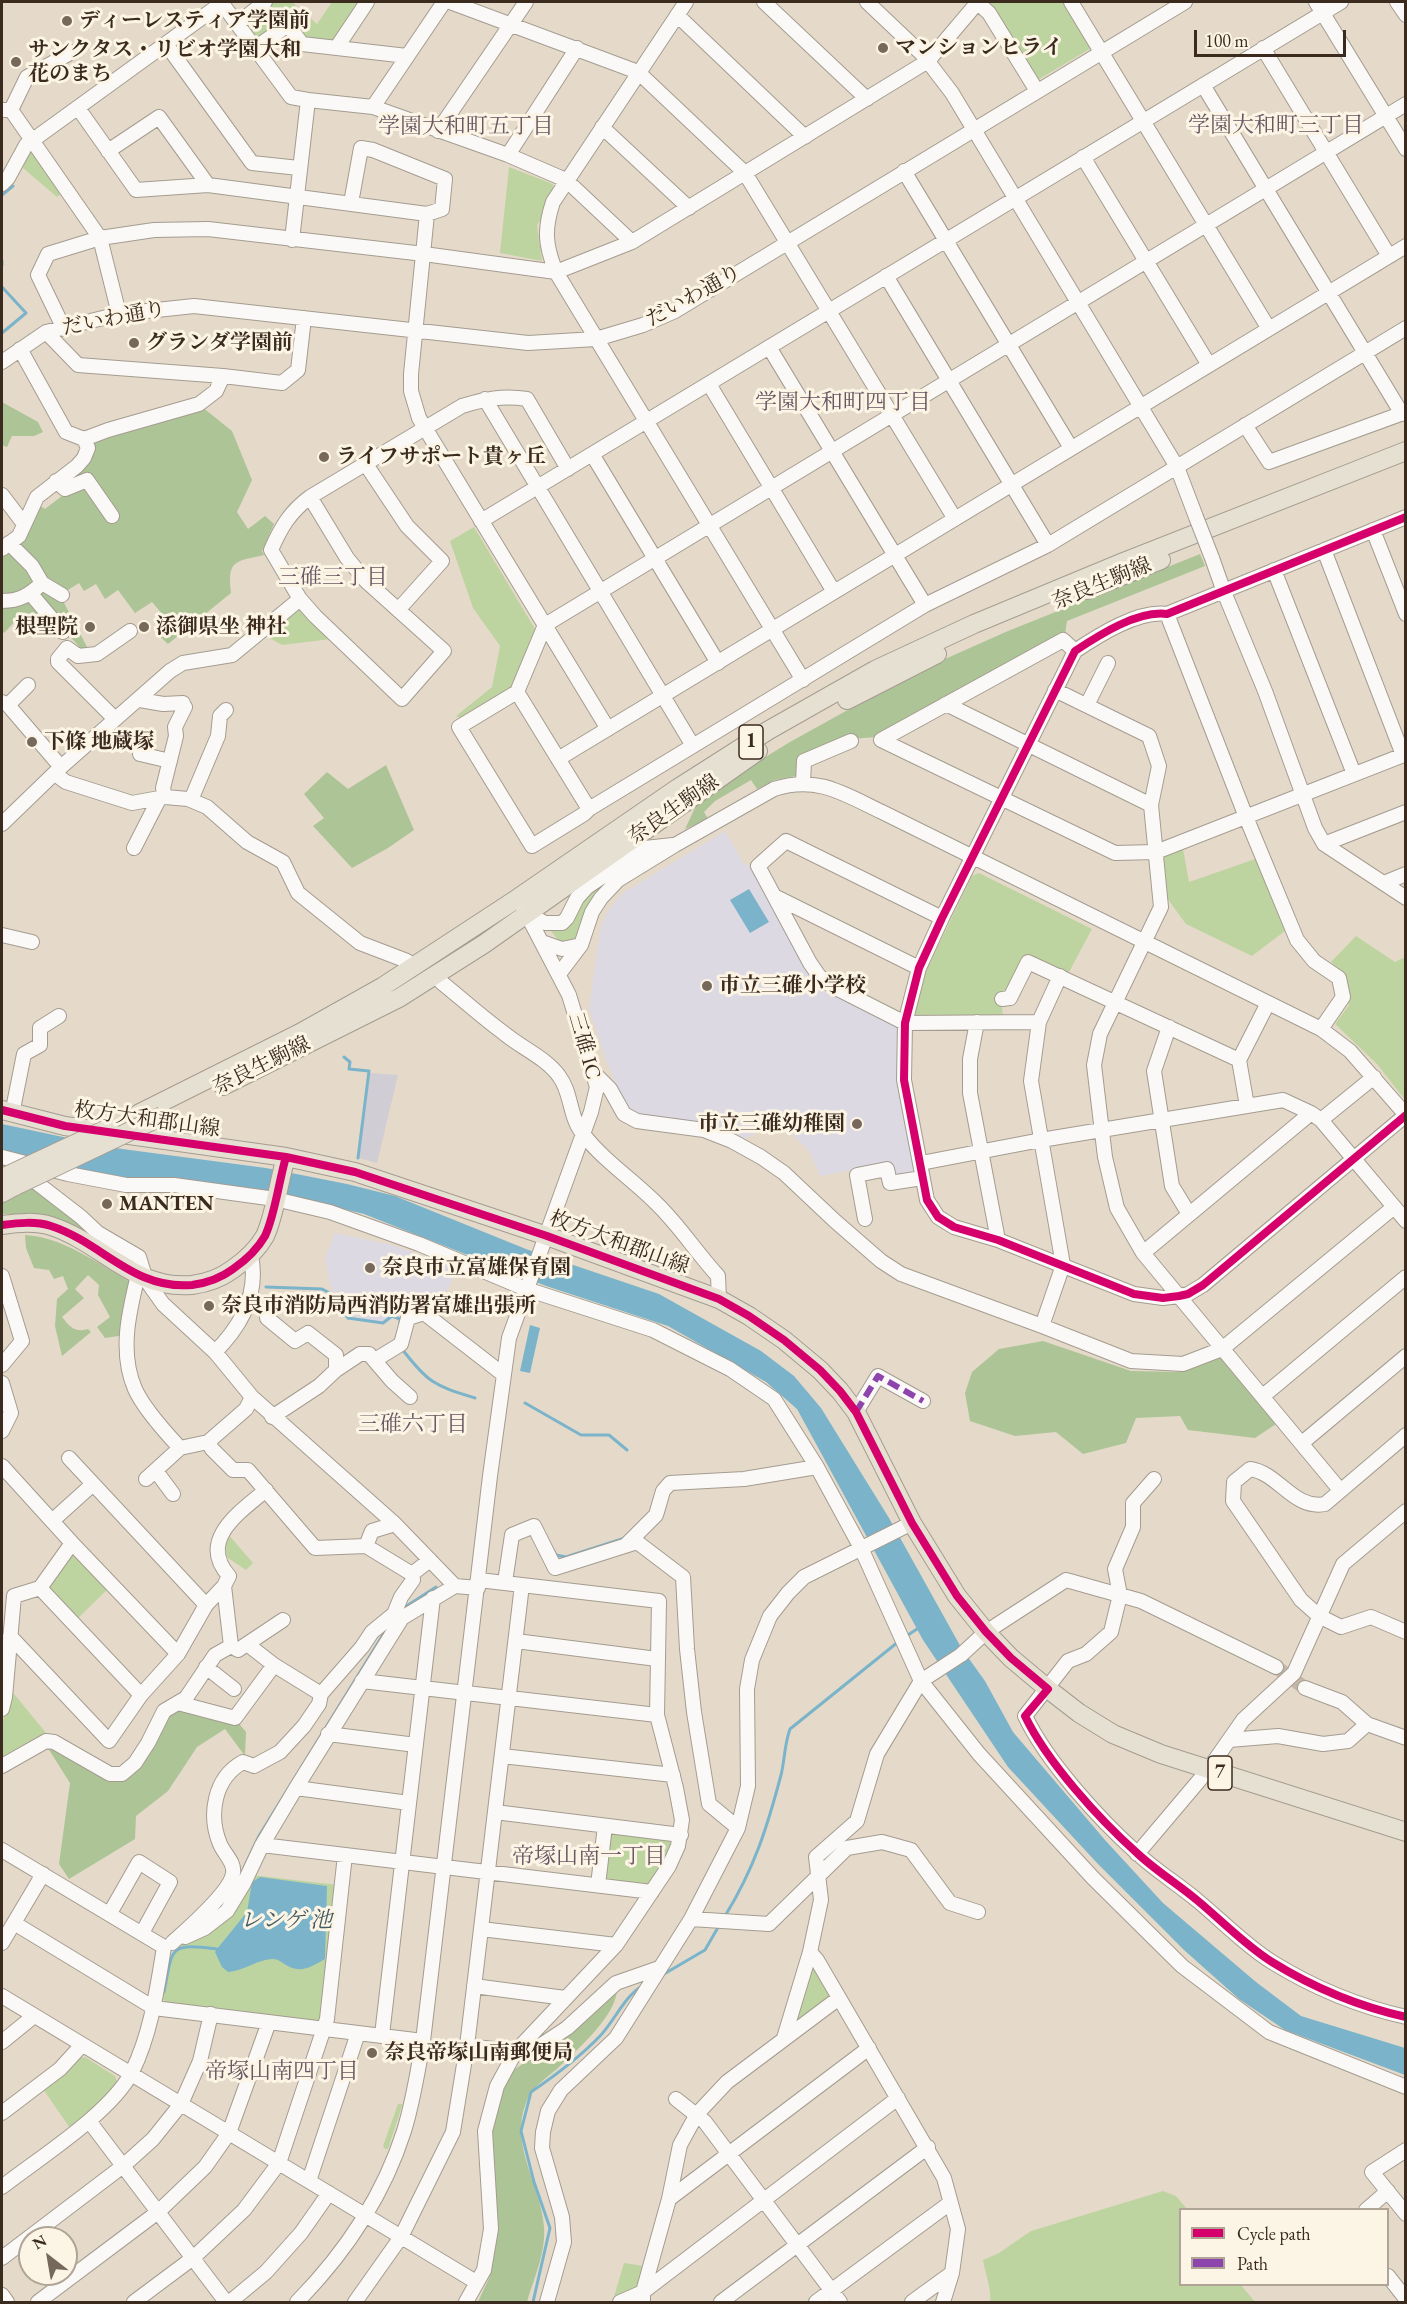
<!DOCTYPE html>
<meta charset="utf-8">
<style>
body{margin:0}
#map{position:relative;width:1407px;height:2304px;overflow:hidden;background:#e5dac9;font-family:"EB Garamond",serif}
canvas{display:block}
.frame{position:absolute;inset:0;border:3px solid #3b2a1e;pointer-events:none}
.legend{position:absolute;left:1179px;top:2208px;width:210px;height:78px;box-sizing:border-box;background:#fcf5e5;border:2px solid #afa495;margin:0;padding:8px 10px;list-style:none;font-size:18px;color:#3b2a1e}
.legend li{display:flex;align-items:center;gap:12px;height:30px}
.legend b{width:30px;border:2px solid #afa495}
.north{position:absolute;left:18px;top:2226px;width:60px;height:60px;box-sizing:border-box;background:#fcf5e5;border:2px solid #afa495;border-radius:50%;rotate:329deg;font-size:16px;font-weight:700;line-height:24px;text-align:center;color:#3b2a1e}
.north::after{content:'';display:block;margin:auto;width:21px;height:27px;background:#76685a;clip-path:polygon(50% 0,100% 100%,50% 72%,0 100%)}
.scale{position:absolute;left:1194px;top:30px;width:152px;height:27px;box-sizing:border-box;border:3px solid #3b2a1e;border-top:0;padding-left:8px;font-size:18px;line-height:21px;white-space:nowrap;color:#3b2a1e;-webkit-text-stroke:4px #fcf5e5;paint-order:stroke}
</style>
<div id="map">
<canvas width="1407" height="2304"></canvas>
<div class="frame"></div>
<ul class="legend">
<li><b style="height:8px;background:#d6006c"></b>Cycle path</li>
<li><b style="height:8px;background:#8e44ad"></b>Path</li>
</ul>
<div class="north">N</div>
<div class="scale">100 m</div>
</div>
<script>
const g = document.querySelector('canvas').getContext('2d');
g.lineJoin = 'round';
function fill(path, color) { g.fillStyle = color; g.fill(path, 'evenodd'); }
function trace(path, color, width, dash) { g.strokeStyle = color; g.lineWidth = width; g.lineCap = dash ? 'butt' : 'round'; g.setLineDash(dash || []); g.stroke(path); }
function drawText(font, color, halo, rows, align = 'center') {
  g.font = font + ' "EB Garamond","Noto Serif JP",serif'; g.lineWidth = 6; g.setLineDash([]); g.textBaseline = 'middle'; g.strokeStyle = halo; g.fillStyle = color; for (const [text, x, y, turn = 0] of rows) {
    g.save(); g.translate(x, y); g.rotate((+turn || 0) * Math.PI / 180); g.textAlign = isNaN(turn) ? turn : align; if (halo) g.strokeText(text, 0, 0); g.fillText(text, 0, 0); g.restore();
  }
}
const built = new Path2D(`
 M725 831 744 864 751 866 803 966 816 981 896 1024 898 1032 897 1071 900 1098 917 1173 892 1178 888 1163 820 1176 810 1153 782 1122 742 1140 638 1116 624 1103 606 1060 589 1008 600 930 607 912 623 893Z
 M335 1233 392 1245 458 1268 444 1296 411 1314 378 1322 342 1313 330 1285 325 1257Z`);
const industrial = new Path2D(`
 M370 1073 398 1075 377 1163 359 1158Z`);
const green = new Path2D(`
 M270 2H292L317 24 332 2H362L336 40 331 43 306 40 291 21 258 40 254 39 244 26Z
 M986 2H1065L1093 47 1036 81Z
 M30 149 62 193 57 197 23 168Z
 M509 167 553 184V202L537 225 542 261 500 253Z
 M474 527 535 629 513 687 463 719 456 716 492 687 500 646 473 608 450 541Z
 M294 608 302 609 331 639 282 645 261 633Z
 M1183 849 1189 882 1258 858 1285 931 1252 956 1186 924 1164 894 1161 860 1165 854Z
 M644 852 573 941 567 944 559 941 551 931 558 930 571 925 585 895Z
 M979 873 1092 929 1068 974 1026 956 1007 995 1001 996 1003 1017 918 1019 915 1012 925 973 972 876Z
 M1356 936 1395 962 1405 957V1100L1377 1064 1335 1024 1349 1005 1345 974 1331 962Z
 M227 1533 253 1563 246 1570 222 1554Z
 M77 1554 109 1588 76 1620 51 1593 49 1585 68 1555Z
 M10 1689 51 1739 2 1762V1724L8 1703Z
 M607 1831 667 1837 672 1846 653 1882 647 1886 602 1881Z
 M252 1875 338 1885 322 2018 315 2022 168 2005 162 1998 170 1956 176 1948 203 1935Z
 M813 1966 815 1967 832 1997 799 2023H795Z
 M85 2057 115 2076 118 2084 88 2115 70 2128 43 2089 77 2059Z
 M398 2104H402V2106L388 2149H385L383 2146Z
 M1163 2191 1176 2196 1187 2209 1180 2210V2284L1241 2285 1255 2302H990C992 2291 985 2272 983 2260L999 2253 1031 2231Z
 M624 2263 644 2266 639 2289 613 2300Z`);
const forest = new Path2D(`
 M2 402 38 422 43 432 34 436H12L7 447 2 445Z
 M202 407 232 431 252 480 237 512 248 529 265 516 274 524 262 551 264 555C235 562 227 559 231 593L168 644 155 632 164 616 152 602 135 613 118 590 105 599 96 584 84 591 79 583 60 595 87 647 82 650 46 609 32 620 22 614 4 633 2 631V552L36 503 45 509 71 489 60 481 78 468 88 440Z
 M1200 554 1205 566 1067 621 1065 634 877 737 850 739 801 759 800 775 775 780 757 789 751 780 715 801 704 812 708 819 685 829 700 797 790 742 882 691 945 659 1008 631Z
 M386 765 414 830 388 848 352 868 313 826 324 818 304 794 327 772 348 789Z
 M32 1184 80 1221 88 1232 87 1234 30 1214H3L2 1199Z
 M25 1235C63 1237 97 1263 130 1282L125 1335 105 1338 97 1327 110 1317 98 1295 99 1285 88 1275 75 1289 84 1298 62 1317C70 1327 75 1333 88 1329L91 1332 62 1356 55 1326 57 1299 68 1289 63 1276 54 1279 49 1270 34 1268 26 1248Z
 M1043 1341 1131 1371 1177 1372 1220 1356 1276 1424 1255 1438 1188 1430 1180 1416 1136 1418 1126 1443 1083 1454 1056 1432 1015 1436 970 1421 965 1393 972 1372 999 1349Z
 M176 1708 236 1720 246 1732 245 1756 225 1729 197 1747 168 1791 136 1816 135 1839 69 1879 59 1864 70 1783 46 1745 118 1778 167 1714Z
 M617 1988C618 2014 577 2050 559 2067 546 2079 532 2086 526 2103 509 2144 541 2186 544 2227 546 2252 534 2278 527 2302H478L490 2276 487 2275 490 2137 501 2091 515 2069 569 2033Z`);
const water = new Path2D(`
 M749 889 769 922 750 933 730 900Z
 M2 1124 115 1148 266 1168 347 1184 395 1196 526 1249 659 1294 761 1351 794 1376 821 1408 889 1518 962 1649 985 1681 1013 1732 1105 1840 1163 1903 1256 1982 1301 2016 1405 2048V2075L1285 2030 1239 1999 1184 1950 1097 1863 1008 1767 923 1640 797 1409 766 1382 668 1326 546 1286 364 1214 265 1190 141 1180 81 1171 2 1150Z
 M530 1325 540 1328 530 1373 520 1371Z
 M260 1877 327 1886 325 1959C311 1967 301 1974 286 1965 281 1962 278 1959 273 1959 258 1959 244 1971 228 1972L222 1967 215 1952 217 1949 247 1912 252 1882Z`);
const stream = new Path2D(`
 M2 195 13 186
 M2 261V265
 M2 287 26 313 2 333
 M344 1057 350 1062 349 1069 369 1071 358 1158
 M266 1287 322 1289 328 1292 348 1318 383 1323 392 1316 400 1319V1323
 M402 1349C429 1384 434 1385 475 1398
 M525 1403 581 1435H609L627 1450
 M551 1546 556 1555 566 1557 625 1538
 M402 1609 436 1587
 M905 1637 920 1627
 M244 1868 259 1836 389 1625
 M725 1916C754 1869 767 1828 781 1775 785 1759 784 1746 790 1729L898 1642
 M664 1974 705 1950 720 1924
 M164 1992C173 1947 168 1943 217 1949
 M533 2302 550 2228 534 2182 521 2131 531 2092C556 2075 579 2058 600 2036 615 2020 624 1997 642 1986`);
const minorTunnel = new Path2D(`
 M1276 1667 1305 1688`);
const minor = new Path2D(`
 M221 2 255 48
 M450 2 638 72 745 173 955 519
 M686 2 553 202C544 229 545 245 556 272L803 680
 M764 2 867 99
 M867 2 923 55 952 93 1177 467 1196 517
 M977 2 989 13 1037 91
 M1071 2 1269 329
 M1316 2 1406 149
 M1397 2 1406 15
 M677 15 805 137
 M237 24 265 2
 M166 44 252 163 299 168
 M337 47 367 2
 M1263 48 1389 256
 M1203 85 1402 414
 M308 100 291 97 255 48 288 25 302 44 407 56
 M373 107 444 2
 M78 108 136 190 208 185 427 214 411 374V391L419 418 608 729
 M2 110H11L100 238 119 314
 M11 110 27 77 72 52
 M602 127 689 208
 M438 131 526 2
 M108 151 159 117 208 185
 M508 155 577 48
 M1083 157 1209 365
 M904 171 1071 448
 M2 184 8 178 26 145 222 3
 M351 203 361 148 373 150 445 179 442 209 427 214
 M292 240 308 100 373 107 508 155 566 180 632 242
 M886 276 1048 545
 M64 329 38 275 48 254 100 238 154 230 208 229 424 254 556 272 632 242 928 61 978 2
 M46 332 78 365 223 376 282 383 298 370 304 318
 M769 347 925 605
 M20 349 66 432 84 439 108 430 199 404 216 391 223 376
 M2 362 46 332 119 314 194 306 528 343 596 339 643 325 675 311 1185 2
 M709 384 834 592
 M485 399 693 746
 M1245 425 1269 462 1406 412
 M592 454 718 663
 M365 463 407 526 442 561 398 610
 M56 481 65 489 87 480 112 516
 M2 495 24 524
 M310 497 347 558 366 581 444 651 402 699 315 616 300 599 271 550C281 527 290 512 310 497L462 406C485 399 503 395 527 399L568 469
 M1406 517 1167 614C1138 610 1099 635 1075 651L942 918 919 968 905 1023 904 1080 927 1200 938 1217 954 1227 998 1240 1134 1294 1163 1298 1179 1296 1188 1294 1203 1285 1406 1115
 M481 521 1341 2
 M1373 530 1406 614
 M2 549 19 536 37 497 77 466 84 458 88 448 84 439
 M1324 550 1403 755
 M1212 558 1224 592 1265 691 1315 828 1324 844 1406 898
 M1274 570 1354 774
 M42 583 62 595
 M31 594 63 632
 M2 601C19 601 30 595 42 583L32 566 9 543
 M1167 614 1246 817 1297 940 1314 961 1339 978 1343 997 1321 1029
 M1075 651 1063 640 881 740 1115 853 1156 852 1406 754
 M1055 690 1149 736 1159 766 1151 805 1161 907 1100 1034 1094 1065 1105 1157 1117 1208 1143 1253 1340 1490
 M517 692 459 727 532 846 584 814 589 809 925 605 1048 545 1406 328
 M140 700 163 704 183 703
 M2 702 8 705 61 767
 M946 704 1151 805
 M8 705 28 685
 M1087 705 1108 663
 M115 719 58 662V659L67 648 78 656 97 654 130 631
 M140 754 170 761
 M558 759 1406 246
 M55 774 66 782 132 803 165 797 188 799 207 807 247 842 283 862 298 893 360 943 407 961
 M803 783 804 761 851 741
 M165 797 163 788 176 736 175 727 185 707
 M191 800 218 736 220 716 226 710
 M589 809 517 692 545 625 1406 104
 M2 824 61 767 170 671 183 663 232 655 300 599
 M1324 844 1406 812
 M134 848 159 799
 M1384 883 1406 874
 M774 896 919 968
 M527 913 545 923H562L567 918 577 898 587 887 645 848 673 845
 M942 918 786 841 758 866 810 963 819 976 832 986 905 1023 1039 1022
 M2 935 32 942
 M542 942 562 949 581 945
 M559 974 581 945 592 912 601 898 618 880 675 845 774 789C817 775 844 794 882 812L1321 1029 1350 1051 1406 1115
 M441 982C462 999 483 1018 505 1034 522 1048 546 1058 559 1076 572 1093 569 1117 583 1134 604 1161 632 1179 656 1203 679 1225 696 1252 718 1276L719 1299
 M1002 999 1010 998 1028 962 1239 1060
 M977 1022 970 1059V1093L998 1240
 M1169 1027 1154 1071 1172 1186 1189 1214
 M594 1073 610 1089 624 1114 637 1121 704 1130 732 1141 761 1157 784 1173 835 1221 881 1261 901 1274 1042 1326 1131 1361 1183 1364 1222 1349 1394 1207
 M1247 1106 1239 1060 1268 1003
 M12 1114 24 1054 40 1045V1028L59 1016
 M1321 1120 1374 1077
 M2 1157 68 1174 126 1185H174L275 1199 330 1212 419 1244 526 1289 653 1330 730 1369 774 1399 817 1467
 M921 1163 1041 1140 1283 1100 1311 1113 1321 1120 1406 1221
 M23 1178 37 1183 81 1217 98 1233 139 1257 146 1280 163 1304 215 1352 252 1397 395 1524 455 1586
 M865 1219 857 1175 887 1169 890 1183 922 1178
 M1143 1253 1311 1113
 M138 1275C129 1312 119 1352 135 1389 143 1407 166 1433 180 1448L208 1442 246 1409 252 1397
 M2 1276 22 1341 2 1365
 M267 1318 295 1341 308 1333 336 1355V1370L319 1386 272 1417
 M1042 1326 1063 1265 1031 1081 1039 1022 1060 976
 M215 1352C241 1326 259 1294 251 1256
 M375 1360 401 1344 408 1318 424 1313 504 1375
 M336 1370 360 1354H369L392 1381 410 1397
 M2 1383 11 1413 2 1431
 M1263 1396 1406 1277
 M856 1412 878 1376 923 1401
 M1406 1435 1325 1504C1293 1510 1279 1473 1250 1469L1234 1482 1233 1501 1301 1600 1319 1616 1341 1627 1371 1617 1406 1632
 M208 1442 212 1449 233 1470H248L315 1548 366 1546 372 1531 395 1524
 M1302 1443 1406 1356
 M69 1458 206 1605
 M2 1466 72 1543 178 1654
 M156 1471 173 1494
 M146 1479 180 1448
 M1154 1479 1133 1503V1527L1115 1569 1120 1595 1111 1632 1086 1654 1068 1661 1025 1716C1047 1762 1099 1819 1137 1853 1156 1871 1178 1884 1198 1901 1221 1920 1246 1946 1272 1962 1314 1988 1357 2006 1406 2017
 M52 1521 93 1484
 M366 1546 412 1574
 M625 1546 656 1515 663 1491 670 1483 744 1479 817 1467 861 1548 921 1681 979 1754 1093 1878 1182 1966 1269 2032 1406 2087
 M505 1582 512 1535 534 1526 555 1568 637 1542 683 1577 687 1649 694 1712 709 1804 738 1828
 M224 1586 229 1576C197 1540 240 1512 266 1490
 M40 1588 141 1695
 M10 1636 109 1741 141 1695 178 1654 206 1605 224 1586 231 1646
 M516 1641 657 1659
 M247 1644 274 1665 321 1694
 M206 1667 234 1689
 M362 1681 657 1715
 M1305 1688 1342 1702 1367 1724
 M178 1703 235 1718 274 1665
 M2 1709 5 1697 14 1596 40 1588 72 1543
 M328 1734 416 1745
 M1229 1740 1278 1736 1323 1744 1348 1741 1367 1724 1406 1738
 M502 1756 673 1775
 M2 1766 46 1741 54 1742 110 1774H122L135 1763 148 1743 164 1711 186 1698 215 1655 231 1646 238 1650 283 1620
 M296 1788 409 1803
 M495 1812 681 1835
 M262 1845 652 1892
 M2 1850 164 1947C157 1990 151 2033 132 2072 111 2113 39 2158 2 2187
 M1137 1854 1208 1770 1243 1720 1294 1673 1343 1564 1406 1511
 M598 1885 605 1826
 M110 1913 139 1862 170 1882 142 1933
 M691 1919 769 1924 847 1848 882 1842 911 1850 950 1903 978 1912
 M14 1923 154 2008 423 2041
 M481 1929 616 1945
 M185 1937 205 1928 227 1911 244 1883 262 1845 296 1788 402 1618 455 1586 478 1588
 M2 1943 43 1874
 M172 1943C186 1930 231 1892 233 1873 235 1862 224 1854 220 1844 208 1815 214 1778 243 1762L254 1766 280 1752 304 1726 319 1704 321 1694 362 1647 372 1632 394 1614 401 1597 413 1580 412 1574 430 1560
 M810 1952 821 1900 816 1857 857 1821 877 1754 921 1681 961 1655 986 1632 1066 1580 1141 1601 1276 1667
 M474 1986 565 1998
 M2 1996 476 2282
 M382 2035 433 1598
 M784 2038 810 1952 817 1960 944 2178 958 2229 952 2273 943 2302
 M2 2042 34 2016
 M467 2046 529 2053 567 2028 616 1983 659 1968
 M676 2099 705 2122 840 2302
 M2 2113 60 2069 82 2045
 M89 2121 226 2302
 M1406 2150 1372 2172 1406 2214
 M309 2181 358 2033
 M669 2199 869 2048
 M1366 2210 1388 2191
 M2 2258 123 2166 153 2139 181 2104 200 2061 211 2014
 M1388 2276 1406 2299
 M2 2295 7 2302
 M38 2302 158 2212 205 2167 229 2133 269 2022
 M134 2302 193 2258 244 2210 279 2163 327 2019 345 1855
 M230 2302 266 2272 301 2233 329 2193
 M297 2302C344 2254 383 2197 404 2131 413 2102 418 2071 423 2041L490 1476 509 1338 591 1112 597 1087 569 995 523 907
 M355 2302 401 2237 453 2132 467 2046 522 1585
 M466 2302 484 2270 491 2229 485 2131 497 2086 516 2051 616 1945 669 1866 678 1846 682 1820 676 1788 657 1715 659 1601 479 1580
 M547 2302 564 2242 562 2217 542 2148 543 2132 548 2111 561 2090 616 2038 691 1919 738 1828 748 1786 747 1689 752 1660 770 1616 788 1593 804 1577 912 1523
 M620 2302 643 2292 898 2098
 M643 2302V2292L669 2199 680 2145 697 2114 727 2082 839 1998
 M721 2302 928 2147
 M816 2302 950 2203
 M912 2302 952 2273`);
const major = new Path2D(`
 M1087 590 1161 560
 M847 700 937 654
 M223 1086 399 998 484 944 758 751
 M2 1110 65 1126 286 1157 355 1172 547 1236 719 1299 749 1316 784 1340 820 1370 840 1391 856 1412 912 1523 957 1596 986 1632 1011 1658 1048 1689 1079 1713 1113 1734 1161 1754 1406 1832
 M138 1114 300 1033 382 987 518 898 678 788 769 730 875 670 974 624 1121 563 1406 451
 M2 1193 15 1186
 M2 1225C18 1223 35 1221 51 1226 103 1243 133 1290 192 1285 207 1283 221 1278 233 1269 246 1260 257 1250 265 1236 275 1215 279 1180 286 1157`);
const minorBridge = new Path2D(`
 M1196 517 1212 558`);
const majorBridge = new Path2D(`
 M2 1178 109 1128
 M15 1186 162 1116`);
const quiet = new Path2D(`
 M856 1412 878 1376 923 1401`);
const cycleway = new Path2D(`
 M1406 517 1167 614C1138 610 1099 635 1075 651L942 918 919 968 905 1023 904 1080 927 1200 938 1217 954 1227 998 1240 1134 1294 1163 1298 1179 1296 1188 1294 1203 1285 1406 1115
 M2 1110 65 1126 286 1157 355 1172 547 1236 719 1299 749 1316 784 1340 820 1370 840 1391 856 1412 912 1523 957 1596 986 1632 1011 1658 1048 1689 1025 1716C1047 1762 1099 1819 1137 1853 1156 1871 1178 1884 1198 1901 1221 1920 1246 1946 1272 1962 1314 1988 1357 2006 1406 2017
 M2 1225C18 1223 35 1221 51 1226 103 1243 133 1290 192 1285 207 1283 221 1278 233 1269 246 1260 257 1250 265 1236 275 1215 279 1180 286 1157`);
const markers = [
 [67,21,6,"#76685a"],
 [883,48,6,"#76685a"],
 [16,62,6,"#76685a"],
 [134,343,6,"#76685a"],
 [324,457,6,"#76685a"],
 [90,627,6,"#76685a"],
 [144,627,6,"#76685a"],
 [32,742,6,"#76685a"],
 [707,986,6,"#76685a"],
 [857,1124,6,"#76685a"],
 [107,1204,6,"#76685a"],
 [370,1268,6,"#76685a"],
 [209,1306,6,"#76685a"],
 [372,2053,6,"#76685a"]
];
const shields = [
 [751,742,24],
 [1220,1773,24]
];
const shieldNames = [
 ["1",751,742],
 ["7",1220,1773]
];
const poiNames = [
 ["ディーレスティア学園前",79,21],
 ["マンションヒライ",895,48],
 ["サンクタス・リビオ学園大和",28,50],
 ["花のまち",28,74],
 ["グランダ学園前",146,343],
 ["ライフサポート貴ヶ丘",336,457],
 ["根聖院",78,627,"right"],
 ["添御県坐 神社",156,627],
 ["下條 地蔵塚",44,742],
 ["市立三碓小学校",719,986],
 ["市立三碓幼稚園",845,1124,"right"],
 ["MANTEN",119,1204],
 ["奈良市立富雄保育園",382,1268],
 ["奈良市消防局西消防署富雄出張所",221,1306],
 ["奈良帝塚山南郵便局",384,2053]
];
const streetNames = [
 ["だいわ通り",694,296,-29],
 ["だいわ通り",114,319,-11],
 ["奈良生駒線",1102,584,-22],
 ["奈良生駒線",674,810,-35],
 ["三碓 IC",584,1046,74],
 ["奈良生駒線",262,1066,-26],
 ["枚方大和郡山線",147,1120,8],
 ["枚方大和郡山線",619,1243,20]
];
const neighbourhoodNames = [
 ["学園大和町三丁目",1276,126],
 ["学園大和町五丁目",466,127],
 ["学園大和町四丁目",843,403],
 ["三碓三丁目",333,578],
 ["三碓六丁目",413,1425],
 ["帝塚山南一丁目",589,1857],
 ["帝塚山南四丁目",282,2072]
];
const waterNames = [
 ["レンゲ 池",286,1921]
];
fill(built, '#ddd9e3');
fill(industrial, '#d0cdd4');
fill(green, '#bed4a0');
fill(forest, '#acc496');
fill(water, '#7bb4ca');
trace(stream, '#7bb4ca', 3);
trace(minorTunnel, '#c3b7a7', 14, [14, 7]);
trace(minor, '#a49c90', 16);
trace(major, '#a49c90', 20);
trace(minor, '#fbf9f7', 14);
trace(major, '#e6e0d2', 18);
trace(minorBridge, '#a49c90', 16, []);
trace(majorBridge, '#a49c90', 20, []);
trace(minorBridge, '#fbf9f7', 14);
trace(majorBridge, '#e6e0d2', 18);
trace(quiet, '#8e44ad', 6, [12, 6]);
trace(cycleway, '#d6006c', 8);
for (const [x, y, r, color] of markers) { const dot = new Path2D(); dot.arc(x, y, r, 0, 2 * Math.PI); g.fillStyle = color; g.fill(dot); trace(dot, '#fcf5e5', 2); }
for (const [x, y, w] of shields) { const box = new Path2D(); box.roundRect(x - w / 2, y - 17, w, 34, 4.5); g.fillStyle = '#fcf5e5'; g.fill(box); trace(box, '#3b2a1e', 1.5); }
drawText('bold 20px', '#3b2a1e', null, shieldNames);
drawText('bold 21px', '#3b2a1e', '#fcf5e5', poiNames, 'left');
drawText('21px', '#3b2a1e', '#fcf5e5', streetNames);
drawText('22px', '#695663', '#fcf5e5', neighbourhoodNames);
drawText('italic 22px', '#425b63', '#fcf5e5', waterNames);
</script>
